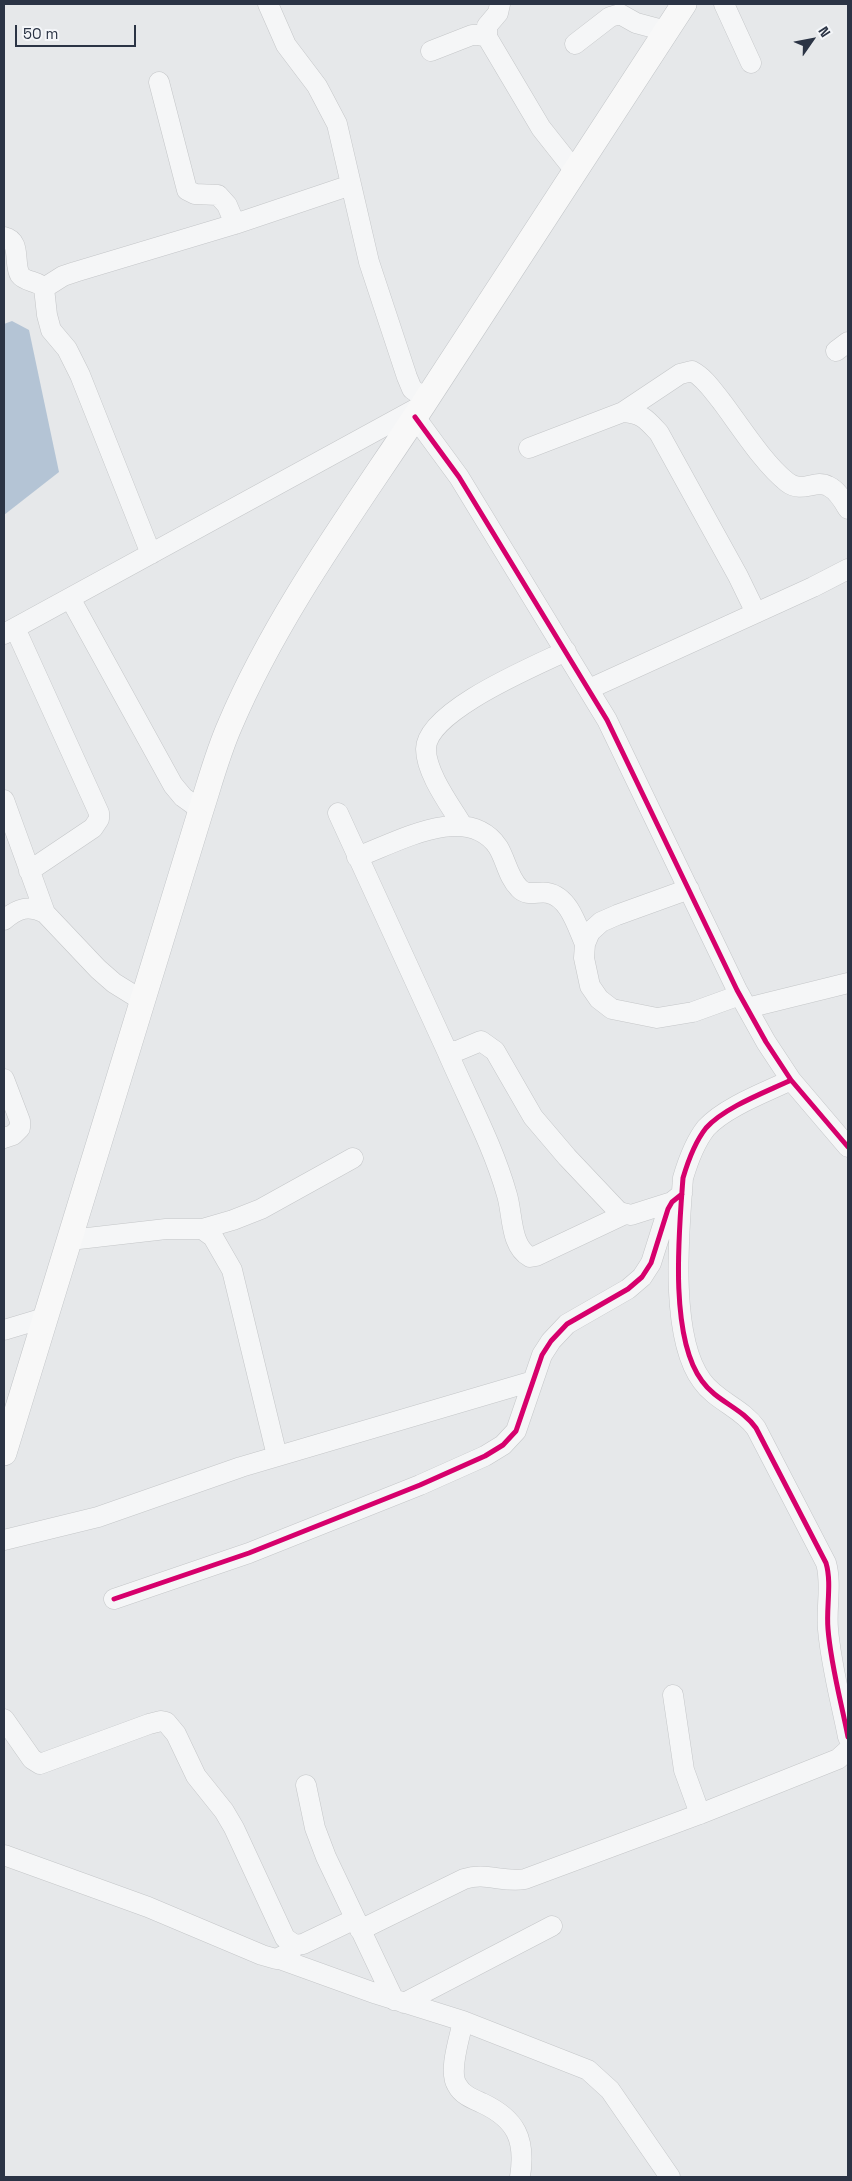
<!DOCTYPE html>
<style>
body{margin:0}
#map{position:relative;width:852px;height:2181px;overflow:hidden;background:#e6e8ea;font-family:"Space Grotesk",sans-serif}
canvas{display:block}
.frame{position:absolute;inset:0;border:5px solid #2b3445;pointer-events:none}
.north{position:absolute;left:787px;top:15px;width:50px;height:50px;-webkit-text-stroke:4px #f4f6f9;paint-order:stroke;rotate:57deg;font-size:14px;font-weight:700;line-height:20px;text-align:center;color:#2b3445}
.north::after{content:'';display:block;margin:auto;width:18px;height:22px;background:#2b3445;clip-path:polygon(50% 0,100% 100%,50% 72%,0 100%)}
.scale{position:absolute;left:15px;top:25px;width:121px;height:22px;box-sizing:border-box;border:2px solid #2b3445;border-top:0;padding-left:6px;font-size:15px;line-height:18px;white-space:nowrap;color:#2b3445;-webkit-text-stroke:4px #f4f6f9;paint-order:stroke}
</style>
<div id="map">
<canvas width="852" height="2181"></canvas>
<div class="frame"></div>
<div class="north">N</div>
<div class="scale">50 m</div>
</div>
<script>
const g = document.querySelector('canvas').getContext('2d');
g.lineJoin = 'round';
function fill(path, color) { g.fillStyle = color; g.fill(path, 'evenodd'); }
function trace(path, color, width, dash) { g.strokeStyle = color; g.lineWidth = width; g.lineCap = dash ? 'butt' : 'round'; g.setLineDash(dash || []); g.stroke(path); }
const water = new Path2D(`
 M12 321 29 330 59 472 4 515V324Z`);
const minor = new Path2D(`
 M268 4 286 45 317 86 337 124 369 262 407 377 412 389 426 399
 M724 4 751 63
 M487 37V26L498 13 500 4
 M575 44 610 17 620 14 636 23 666 31
 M431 51 472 35H479L487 37 541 128 575 171
 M159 82 187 190 195 194 218 195 227 205 235 224
 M4 237C22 241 13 263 20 275 25 282 38 281 44 288L47 315 51 330 67 349 80 375 151 554
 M44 288 63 276 75 272 235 224 351 185
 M836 351 848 342
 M623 412 680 374 692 371C705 378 713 391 722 402 740 426 764 464 787 482 802 494 815 479 828 486 837 490 843 500 848 509
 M415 417 459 477 607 720 737 990 766 1042 791 1080 848 1147
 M529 448 623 412C642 413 647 420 659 433L738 576 756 613
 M70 598 173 785 183 797 201 810
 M15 628 99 813V819L93 828 29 871
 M4 634 421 406
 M589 689 813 587 848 569
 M4 800 45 913
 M338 813 447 1051H457L481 1041 495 1051 533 1117 567 1157 619 1212 631 1215 672 1202
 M462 825C450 805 426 773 426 749 426 711 535 666 566 651
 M357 857C396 843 467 801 498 847 506 860 508 877 519 888 527 897 538 891 548 893 569 897 577 926 585 944
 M689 889 617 915 601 922 590 932 585 944 584 958 590 986 599 999 612 1009 657 1018 693 1012 740 995
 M4 920C18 908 28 905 45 913L98 969 114 983 143 1001
 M747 1008 848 983
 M447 1051C467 1098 493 1145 507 1195 513 1215 510 1246 530 1257L536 1256 625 1214
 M4 1079 20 1121V1128L13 1135 4 1138
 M791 1080C766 1092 725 1107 706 1128 695 1142 688 1161 683 1178 679 1231 669 1337 702 1381 716 1401 742 1408 756 1428L826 1563C832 1583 826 1608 828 1629 831 1666 841 1701 848 1737
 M202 1229 233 1220 261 1209 353 1158
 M70 1240 166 1229H202L213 1237 232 1270 277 1456
 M4 1330 44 1318
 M4 1540 98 1517 241 1467 533 1381
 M114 1599 249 1553 420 1485 485 1456 503 1445 516 1431 542 1355 551 1341 567 1324 628 1289 642 1277 651 1263 668 1209 672 1202 682 1194
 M673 1695 684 1770 700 1814
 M4 1719 32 1759 40 1764 149 1724 161 1721 166 1722 176 1734 196 1776 224 1811 234 1828 285 1938 295 1945 303 1944 355 1919
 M306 1785 315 1828 326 1857 394 2000
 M4 1855 148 1907 262 1955 276 1959 291 1952
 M360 1930 464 1879C486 1872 503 1883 525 1879L700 1814 838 1759 848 1750
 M280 1959 377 1994 463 2021 588 2070 610 2090 670 2177
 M404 2003 552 1926
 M463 2021C460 2037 448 2071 457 2085 462 2095 473 2099 482 2103 516 2119 526 2139 520 2177`);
const major = new Path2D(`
 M4 1453 201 810C210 782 218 752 230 725 278 612 356 507 423 405 510 271 597 137 684 4`);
const cycleway = new Path2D(`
 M415 417 459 477 607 720 737 990 766 1042 791 1080 848 1147
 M791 1080C766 1092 725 1107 706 1128 695 1142 688 1161 683 1178 679 1231 669 1337 702 1381 716 1401 742 1408 756 1428L826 1563C832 1583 826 1608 828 1629 831 1666 841 1701 848 1737
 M114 1599 249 1553 420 1485 485 1456 503 1445 516 1431 542 1355 551 1341 567 1324 628 1289 642 1277 651 1263 668 1209 672 1202 682 1194`);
fill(water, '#b4c4d5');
trace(minor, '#c4c6c8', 21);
trace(major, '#c2c5c8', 26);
trace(minor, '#f5f6f7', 20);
trace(major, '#f8f8f8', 25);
trace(cycleway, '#d6006c', 5);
</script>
